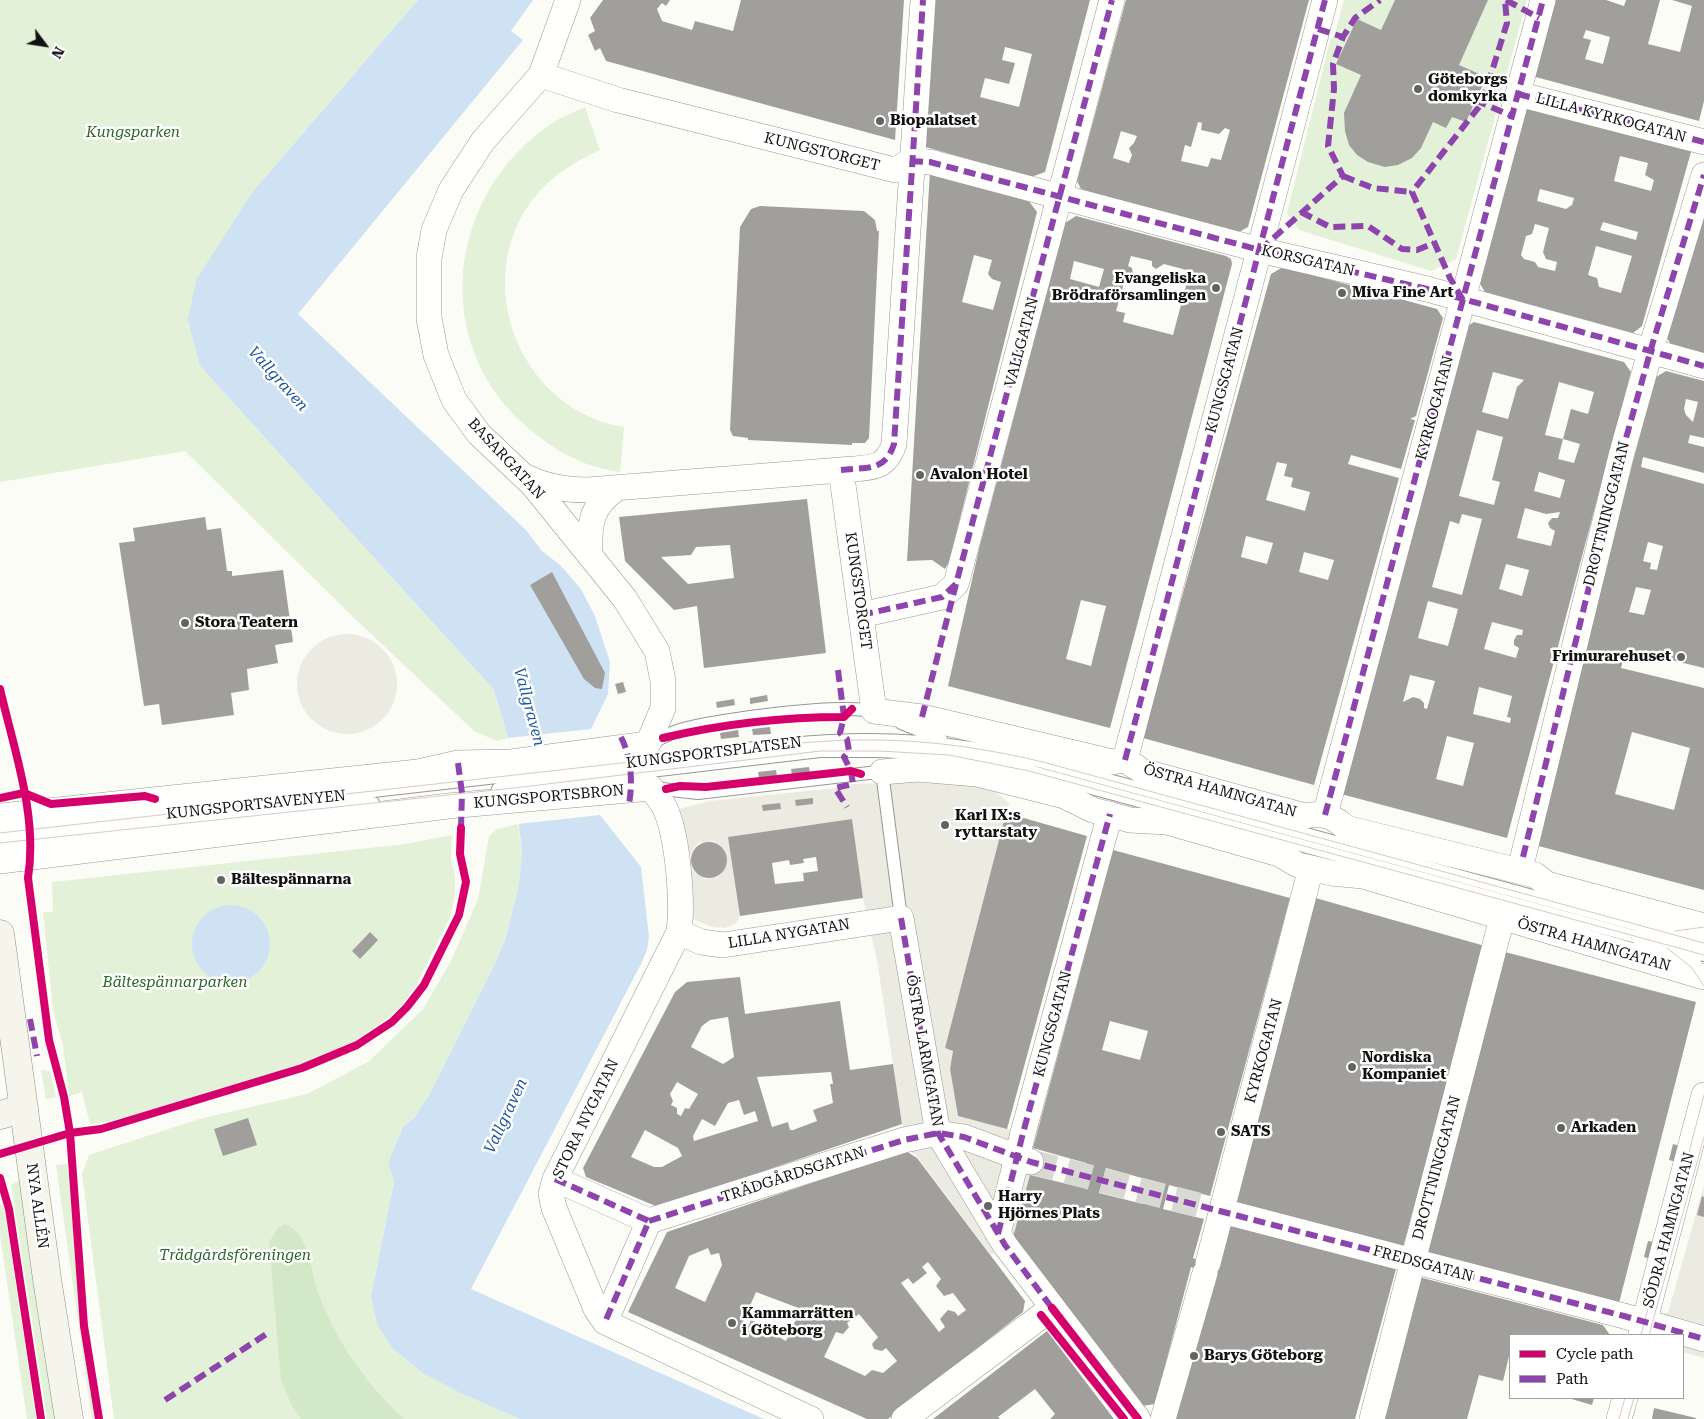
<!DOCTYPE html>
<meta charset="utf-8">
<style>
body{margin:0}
#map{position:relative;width:1704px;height:1419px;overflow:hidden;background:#fcfcf7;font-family:"Roboto Serif",serif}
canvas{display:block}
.legend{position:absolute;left:1509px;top:1334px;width:175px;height:65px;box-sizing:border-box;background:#fff;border:1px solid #a0a0a0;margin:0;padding:6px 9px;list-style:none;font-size:15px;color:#111}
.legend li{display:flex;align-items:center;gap:10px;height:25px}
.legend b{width:25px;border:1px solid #a0a0a0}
.north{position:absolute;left:20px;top:20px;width:50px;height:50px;-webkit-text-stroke:4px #fff;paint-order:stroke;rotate:121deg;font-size:14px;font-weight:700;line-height:20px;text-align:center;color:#111}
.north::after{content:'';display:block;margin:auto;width:18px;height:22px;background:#111;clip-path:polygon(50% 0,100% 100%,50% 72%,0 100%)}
</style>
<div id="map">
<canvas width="1704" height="1419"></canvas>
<ul class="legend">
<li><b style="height:6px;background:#d6006c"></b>Cycle path</li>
<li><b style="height:6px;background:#8e44ad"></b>Path</li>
</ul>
<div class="north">N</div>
</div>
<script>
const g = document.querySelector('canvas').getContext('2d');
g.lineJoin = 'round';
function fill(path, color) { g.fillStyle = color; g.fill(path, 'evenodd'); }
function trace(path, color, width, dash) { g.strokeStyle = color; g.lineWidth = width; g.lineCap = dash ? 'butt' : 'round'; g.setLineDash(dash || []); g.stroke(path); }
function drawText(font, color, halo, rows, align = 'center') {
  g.font = font + ' "Roboto Serif",serif'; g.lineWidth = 5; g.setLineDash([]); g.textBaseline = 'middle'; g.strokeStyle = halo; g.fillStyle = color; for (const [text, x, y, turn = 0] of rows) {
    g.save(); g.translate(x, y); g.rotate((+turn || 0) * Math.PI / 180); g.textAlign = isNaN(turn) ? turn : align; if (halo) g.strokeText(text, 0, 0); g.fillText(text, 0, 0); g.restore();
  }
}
const green = new Path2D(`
 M0 0H418L254 190 200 366 494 690 508 738 497 741 474 731 352 616 185 451 0 482Z
 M1344 0H1527L1456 259 1431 271 1299 230 1287 213 1330 41 1335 34Z
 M585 107 600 150C574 162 551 176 533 199 469 282 521 411 624 427L620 472C583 467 555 451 527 427 429 343 447 194 551 124 561 117 574 112 585 107Z
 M518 824 522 851 519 884 506 937 495 964 429 1095 414 1118 403 1127 388 1163 394 1181 371 1296 393 1349 424 1374 460 1393 520 1419H114L82 1174 89 1155 199 1119 307 1094 368 1062 423 1009 451 961 478 899 489 836 497 829Z
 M452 835 451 859 455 876V895L450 918 417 984 401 1006 386 1020 353 1042 301 1064 109 1122 90 1124 82 1092 69 1096 63 1046 53 1010 43 912H53L52 882 406 844Z
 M41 1070 50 1071 56 1097 46 1099Z
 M67 1164 100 1419H92L56 1165Z
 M20 1180 58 1419H47L11 1185Z
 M0 1204 4 1206 36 1419H27L0 1235Z`);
const forest = new Path2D(`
 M285 1224C310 1234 310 1269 317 1290 335 1340 365 1383 404 1419H301L292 1406 281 1380 269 1242 279 1227Z`);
const plaza = new Path2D(`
 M297 684a50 50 0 1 1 100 0a50 50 0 1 1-100 0Z
 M982 780 1009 803 945 1048 953 1051 950 1069 958 1116 1036 1136 1030 1175 1013 1236 1005 1245 991 1255 916 1155 906 1150 877 960 863 898 852 819 729 837 740 916 736 923 725 928 713 927 681 915 667 812 710 801 835 788 853 784ZM714 841 725 850 727 865 718 877 705 879 692 870 690 855 698 843Z
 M1704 1185V1358L1683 1352V1335H1658L1664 1313H1668Z`);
const water = new Path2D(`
 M418 0H533L511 31 523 40 298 314 526 530 542 551 560 565 581 589 595 616 610 662 608 694 591 729 600 815 641 867 649 937 647 950 641 964 471 1289 764 1419H520L460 1393 424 1374 393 1349 377 1324 371 1296 394 1181 388 1163 403 1127 414 1118 429 1095 495 964 506 937 519 884 522 851 508 738 494 690 200 366 188 320 196 280 254 190Z
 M192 944a39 39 0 1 1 78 0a39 39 0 1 1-78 0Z`);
const pier = new Path2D(`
 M591 729 600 815 518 824 508 738Z`);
const building = new Path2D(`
 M603 0H670L666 6 662 3 657 9 662 21 692 30 695 21 733 31 741 0H904L895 140 606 61 600 48 595 51 588 35 595 31 590 18Z
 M934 0H1090L1045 172 1031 177 926 147ZM1005 47 1032 54 1019 107 980 97 985 78 1009 84 1015 63 1002 60Z
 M1126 0H1309L1248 227 1239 232 1082 191 1077 181ZM1198 122 1202 123 1201 130 1219 134 1225 128 1230 130 1221 160 1211 158 1208 167 1181 161 1185 145 1191 147ZM1121 131 1137 136 1134 143 1129 148 1132 155 1129 163 1113 158Z
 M1395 0H1488L1459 65 1486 77 1466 122 1452 117 1446 128 1433 122 1421 148 1412 158 1398 165 1385 167 1368 162 1357 155 1349 145 1345 131 1344 113 1361 75 1336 64 1357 19 1381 30Z
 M1552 0H1606L1624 6 1626 0H1660L1648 44 1680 52 1692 6 1672 0H1704V101L1699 121 1532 76ZM1586 30 1610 37 1603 64 1585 59 1591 40 1583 38Z
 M1526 99 1693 145 1642 326 1633 333 1485 292 1477 279ZM1620 156 1648 163 1645 175 1654 180 1651 191 1614 181ZM1540 189 1574 198 1572 205 1566 209 1537 201ZM1603 222 1638 232 1636 240 1600 230ZM1535 224 1549 228 1543 252 1546 259 1557 262 1555 271 1538 267 1535 262 1524 259 1521 255 1526 236 1532 234ZM1596 246 1632 256 1621 293 1599 287 1597 278 1588 275Z
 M930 171 1028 200 1037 212 949 562 945 569 932 560 907 561ZM974 255 992 260 988 274 992 279 1001 282 993 310 962 302Z
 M760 206 864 211 875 220 877 231H879L869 438 865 443H852V445L748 440V438L733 436 730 430 740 227 751 209Z
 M1704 206V355L1673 348 1667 338Z
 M1076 216 1226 256 1231 259 1232 264 1110 728 948 686 979 549 1065 223ZM1131 256 1152 261V266L1156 269 1164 264 1190 271 1173 335 1123 322 1125 313 1116 311 1125 279 1129 278 1133 274 1132 268 1128 266ZM1074 261 1104 269 1099 287 1070 279ZM1081 600 1106 606 1091 666 1066 659Z
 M1283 267 1437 309 1443 318 1416 416 1410 419 1415 420 1401 469 1351 455 1348 464 1399 478 1314 785 1143 738 1271 274ZM1277 462 1287 464 1284 476 1293 478 1291 487 1310 492 1305 511 1266 500ZM1246 536 1273 543 1267 564 1241 557ZM1304 552 1334 560 1328 580 1299 572Z
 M1474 322 1624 362 1631 372 1507 838 1341 794 1464 328ZM1493 372 1524 380 1517 387 1508 419 1482 412ZM1559 382 1594 392 1588 414 1571 409 1563 439 1580 444 1574 463 1558 459 1563 439 1545 435ZM1477 430 1503 437 1492 480 1500 482 1494 505 1459 496ZM1539 472 1565 480 1560 498 1534 491ZM1525 508 1546 514 1560 512 1558 518H1552L1548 523 1550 528 1555 531 1551 546 1517 538ZM1462 514 1482 519 1462 595 1432 587 1450 521 1459 524ZM1506 564 1529 570 1522 596 1499 589ZM1428 601 1458 609 1448 646 1418 638ZM1492 622 1523 630 1522 635H1517L1514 640V645L1519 648 1516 658 1484 649ZM1410 675 1435 681 1427 709 1424 708V703L1420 699 1413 697 1403 702ZM1479 687 1512 696 1507 717 1511 718 1510 723 1473 714ZM1447 736 1474 743 1463 786 1436 779Z
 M1666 371 1704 381V438L1690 435 1688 443 1704 447V473L1643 457 1641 467 1704 484V668L1626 649 1621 668 1704 688V890L1531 844 1643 424 1656 377ZM1686 399 1698 402 1693 422 1686 415 1684 409ZM1648 542 1663 546 1657 570 1650 569 1651 563 1643 561ZM1636 587 1651 590 1644 615 1629 612ZM1632 732 1690 748 1674 810 1615 794Z
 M807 499 826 653 704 668 697 606 674 610 625 561 619 517ZM730 545 734 578 688 584 661 557 691 555 696 547Z
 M205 517 207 530 221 528 227 571H232V576L283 570 293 642 275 645 278 663 247 669 249 690 231 693 234 715 162 725 159 704 144 706 119 543 135 541 133 528Z
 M552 572 605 673 602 689 595 688 584 679 530 585Z
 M623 682 626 692 618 694 615 684Z
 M767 695 768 701 750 704V698Z
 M734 699 735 705 717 708 716 702Z
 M770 727 771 734 753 735 752 729Z
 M738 730 739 737 721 739 720 733Z
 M809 767 810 773 792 775 791 769Z
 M776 770 777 776 759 778 758 772Z
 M813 798V804L796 806 795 800Z
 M780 803 781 809 763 811 762 805Z
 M1006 813 1087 836 1007 1129 958 1116 950 1069 953 1051 945 1048Z
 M852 819 863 898 740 916 728 837ZM816 857 818 871 803 873 804 881 775 884 772 863 789 860 790 865 804 863 803 859Z
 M691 860a18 18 0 1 1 36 0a18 18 0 1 1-36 0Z
 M1113 850 1290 898 1210 1196 1169 1185 1163 1209 1204 1219 1193 1258 1214 1266 1226 1224 1396 1269 1355 1419H1173L1212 1275 1191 1267 1155 1404 1142 1406 1013 1237 1030 1175 1080 1187 1086 1163 1033 1148ZM1110 1021 1148 1031 1140 1060 1102 1050ZM1106 1168 1149 1180 1143 1204 1099 1193Z
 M1312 897 1485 946 1403 1247 1232 1202Z
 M370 932 378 940 360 959 352 951Z
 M1505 952 1696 1002 1619 1303 1427 1254Z
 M740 977 745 1014 840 1001 850 1070 893 1064 902 1124 658 1207 586 1177 583 1168 675 992 687 982ZM728 1017 734 1057 723 1064 691 1047 702 1026 710 1020ZM831 1072 833 1084H830L833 1103 813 1110 817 1121 793 1130H790L788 1122 772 1127 757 1077ZM677 1082 698 1094 689 1109 685 1108 681 1116 677 1114V1108L671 1105 673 1101 670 1094ZM739 1100 744 1115 755 1111 758 1121 694 1141 693 1136 702 1119 715 1126 728 1103ZM645 1130 678 1148 682 1156 662 1167H654L631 1157Z
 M248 1118 257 1145 223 1156 214 1129Z
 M1673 1144 1680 1146 1676 1162 1669 1160Z
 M906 1151 917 1158 1025 1301 1023 1312 888 1419H867L628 1312 667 1232ZM708 1248 711 1255 719 1253 722 1265 705 1302 675 1288 689 1256ZM928 1262 941 1279 936 1286 944 1296 953 1293 966 1310 958 1316 955 1312 948 1310 940 1319 945 1327 939 1332 901 1283 908 1278 913 1284 927 1273 922 1267ZM756 1292 801 1309 786 1341 777 1336 779 1332 751 1320 749 1325 743 1322ZM859 1314 878 1337 872 1344 874 1349 882 1351 886 1348 897 1361 883 1373 872 1370 865 1376 824 1357 836 1332 843 1334 849 1327 847 1323Z
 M1702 1196 1704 1197V1217L1697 1215Z
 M1648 1241 1654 1242 1650 1259 1644 1257Z
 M1419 1277 1603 1325 1610 1335H1510V1352L1503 1381 1479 1375 1467 1419H1382Z
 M1047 1331 1114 1419H1050L1055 1414 1035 1389 998 1417 1000 1419H933Z
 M1568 1398H1594L1592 1405Z
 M1654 1408 1696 1418V1419H1652Z`);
const streetTunnel = new Path2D(`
 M1031 1162 1222 1211`);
const lane = new Path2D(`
 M901 723 941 739
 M648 744C659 740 669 733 680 730 713 720 850 701 878 713
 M882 772 901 918
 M653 788 698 793 886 771
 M498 789 820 751H879L949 755 1029 771 1651 941
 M0 833 790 744C882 735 954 741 1043 762L1704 943
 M0 843 373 803
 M1675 947 1704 955`);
const street = new Path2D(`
 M541 75 618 100 895 170 911 161
 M1518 94 1704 142
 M911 161 930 162 1260 250 1427 289 1704 366
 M841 470 874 711 922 717 1112 762 1125 760 1142 771 1305 816C1322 812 1333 816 1346 828L1535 875 1547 884 1704 926
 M526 477C546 487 566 490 588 490L841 470C867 467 885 472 894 444L923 0
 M590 555C589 524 590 507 617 488
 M861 615 942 597 956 584 1112 0
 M1125 760 1325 0
 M882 772 918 769 977 774 1064 796 1093 810 1130 820 1167 822 1279 854 1298 865 1311 868 1331 873 1363 876 1704 977
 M1325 815 1543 0
 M0 816 418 772 458 763 511 762 648 744 663 708V681L657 651 625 599 533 485 479 434 454 400 436 355 429 318V258L434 230 451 190 483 141 541 75 568 0
 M1523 857 1621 456 1653 342 1704 175
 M0 861 448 806 651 788C657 796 664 804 667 813 678 842 683 902 679 932L555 1179 551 1194 554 1208 596 1309 605 1322 811 1419
 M679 932 701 942 723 945 901 918 938 1133 1005 1245 1138 1419
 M1646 939 1672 951 1690 967
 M555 1179 649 1221 605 1322
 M1222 1211 1624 1316 1704 1339
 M649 1221 904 1140 938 1133 964 1137 1031 1162
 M998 1234 1023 1133 1110 814
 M1208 1263 1311 868
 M1641 1335 1704 1095
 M904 1419 1052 1308
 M1163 1419 1205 1273
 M1372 1419 1502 918
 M1619 1419 1625 1398`);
const secondary = new Path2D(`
 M0 934 47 1279 69 1419
 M0 1115 24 1108`);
const tram = new Path2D(`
 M0 833 790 744C882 735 954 741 1043 762L1704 943
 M0 843 514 788 820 751H879L949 755 1029 771 1704 955
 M1675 931 1704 927
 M1667 948 1691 967 1704 986
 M1641 1335 1704 1095
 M1649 1335 1704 1137
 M1619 1419 1625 1398
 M1628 1419 1634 1398`);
const quiet = new Path2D(`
 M1506 0 1539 18
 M1318 29 1343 37
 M1518 94 1704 142
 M1475 100 1512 116
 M911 161 930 162 1260 250 1427 289 1704 366
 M1343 176 1373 188 1412 192
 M1301 212 1330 227 1368 226 1402 249 1417 250 1434 243
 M1260 250 1343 176 1328 146 1334 89 1333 64 1343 37 1355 18 1380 0
 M1463 300 1450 278 1412 192 1482 103 1507 23 1505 0
 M841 470C867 467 885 472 894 444L923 0
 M861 615 942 597 956 584 1112 0
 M838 670 844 717 840 733 847 739 849 751 844 757 851 771 853 784 835 788 847 807
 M922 717 956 584
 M621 737C631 757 633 781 629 804
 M1125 760 1325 0
 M458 763 462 793 461 828
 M1325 815 1543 0
 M1523 857 1621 456 1653 342 1704 175
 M901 918 938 1133 1005 1245 1052 1308
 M30 1019 37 1056
 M555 1179 649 1221 605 1322
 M649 1221 904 1140 938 1133 964 1137 1031 1162 1624 1316 1704 1339
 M998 1234 1023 1133 1110 814
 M165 1400 268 1333`);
const cycleway = new Path2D(`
 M0 689C14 750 38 816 28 878L49 1040 64 1097 70 1133 84 1326 99 1419
 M663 738C722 724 784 717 844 717L852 709
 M666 789 680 786 706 787 851 771 861 774
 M0 798 24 793 51 804 145 796 155 799
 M0 1154 70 1133 101 1129 302 1068 357 1045 392 1022 407 1007 424 985 459 915 466 882 460 854 461 828
 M0 1178 9 1209 41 1419
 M1052 1308 1138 1419
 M1041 1315 1124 1419`);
const markers = [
 [1418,89,5,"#636362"],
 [880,121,5,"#636362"],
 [1216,288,5,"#636362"],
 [1342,293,5,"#636362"],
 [920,475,5,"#636362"],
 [185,623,5,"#636362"],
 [1681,657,5,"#636362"],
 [945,825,5,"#636362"],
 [221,880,5,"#636362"],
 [1352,1067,5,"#636362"],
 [1561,1128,5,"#636362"],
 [1221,1132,5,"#636362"],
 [988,1206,5,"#636362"],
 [732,1323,5,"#636362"],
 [1194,1356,5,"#636362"]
];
const poiNames = [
 ["Göteborgs",1428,80],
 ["domkyrka",1428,97],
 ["Biopalatset",890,121],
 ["Evangeliska",1206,279,"right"],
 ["Brödraförsamlingen",1206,296,"right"],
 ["Miva Fine Art",1352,293],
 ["Avalon Hotel",930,475],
 ["Stora Teatern",195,623],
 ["Frimurarehuset",1671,657,"right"],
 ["Karl IX:s",955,816],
 ["ryttarstaty",955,833],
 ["Bältespännarna",231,880],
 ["Nordiska",1362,1058],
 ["Kompaniet",1362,1075],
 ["Arkaden",1571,1128],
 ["SATS",1231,1132],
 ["Harry",998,1197],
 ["Hjörnes Plats",998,1214],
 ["Kammarrätten",742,1314],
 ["i Göteborg",742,1331],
 ["Barys Göteborg",1204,1356]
];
const streetNames = [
 ["LILLA KYRKOGATAN",1611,118,15],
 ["KUNGSTORGET",822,152,14],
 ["KORSGATAN",1308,261,13],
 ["VALLGATAN",1022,342,-75],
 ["KUNGSGATAN",1225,380,-75],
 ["KYRKOGATAN",1435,408,-75],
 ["BASARGATAN",506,459,47],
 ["DROTTNINGGATAN",1607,514,-76],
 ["KUNGSTORGET",858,591,82],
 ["KUNGSPORTSPLATSEN",714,753,-7],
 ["ÖSTRA HAMNGATAN",1220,791,16],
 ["KUNGSPORTSBRON",549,797,-5],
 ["KUNGSPORTSAVENYEN",256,805,-6],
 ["LILLA NYGATAN",789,934,-9],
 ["ÖSTRA HAMNGATAN",1594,945,16],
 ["KUNGSGATAN",1053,1024,-75],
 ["ÖSTRA LARMGATAN",924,1051,80],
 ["KYRKOGATAN",1264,1051,-75],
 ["STORA NYGATAN",586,1119,-64],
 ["DROTTNINGGATAN",1437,1168,-75],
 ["TRÄDGÅRDSGATAN",793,1175,-18],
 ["NYA ALLÉN",37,1206,82],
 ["SÖDRA HAMNGATAN",1669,1230,-75],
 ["FREDSGATAN",1423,1264,15]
];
const parkNames = [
 ["Kungsparken",133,133],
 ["Bältespännarparken",175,983],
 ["Trädgårdsföreningen",235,1256]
];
const waterNames = [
 ["Vallgraven",278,379,48],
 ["Vallgraven",529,707,75],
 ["Vallgraven",506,1116,-65]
];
fill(green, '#e3f1d8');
fill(forest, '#d3e8c7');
fill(plaza, '#ecebe2');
fill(water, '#cfe2f4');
fill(pier, '#fcfcf7');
fill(building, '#a09f9c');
trace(streetTunnel, '#d9d9d4', 25, [25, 12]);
trace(lane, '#979795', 14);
trace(street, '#979795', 26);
trace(secondary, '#8d8d8b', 29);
trace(lane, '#fffffe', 12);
trace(street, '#fffffe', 25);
trace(secondary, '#f5f5ec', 28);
trace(tram, '#d7c9c7', 1);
trace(quiet, '#8e44ad', 6, [12, 6]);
trace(cycleway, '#d6006c', 8);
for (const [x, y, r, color] of markers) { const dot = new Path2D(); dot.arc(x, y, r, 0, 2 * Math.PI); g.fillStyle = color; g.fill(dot); trace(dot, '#fff', 2); }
drawText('bold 15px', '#111', '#fff', poiNames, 'left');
drawText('15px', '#111', '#fff', streetNames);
drawText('italic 15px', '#286623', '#fff', parkNames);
drawText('italic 16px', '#1f559d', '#fff', waterNames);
</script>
